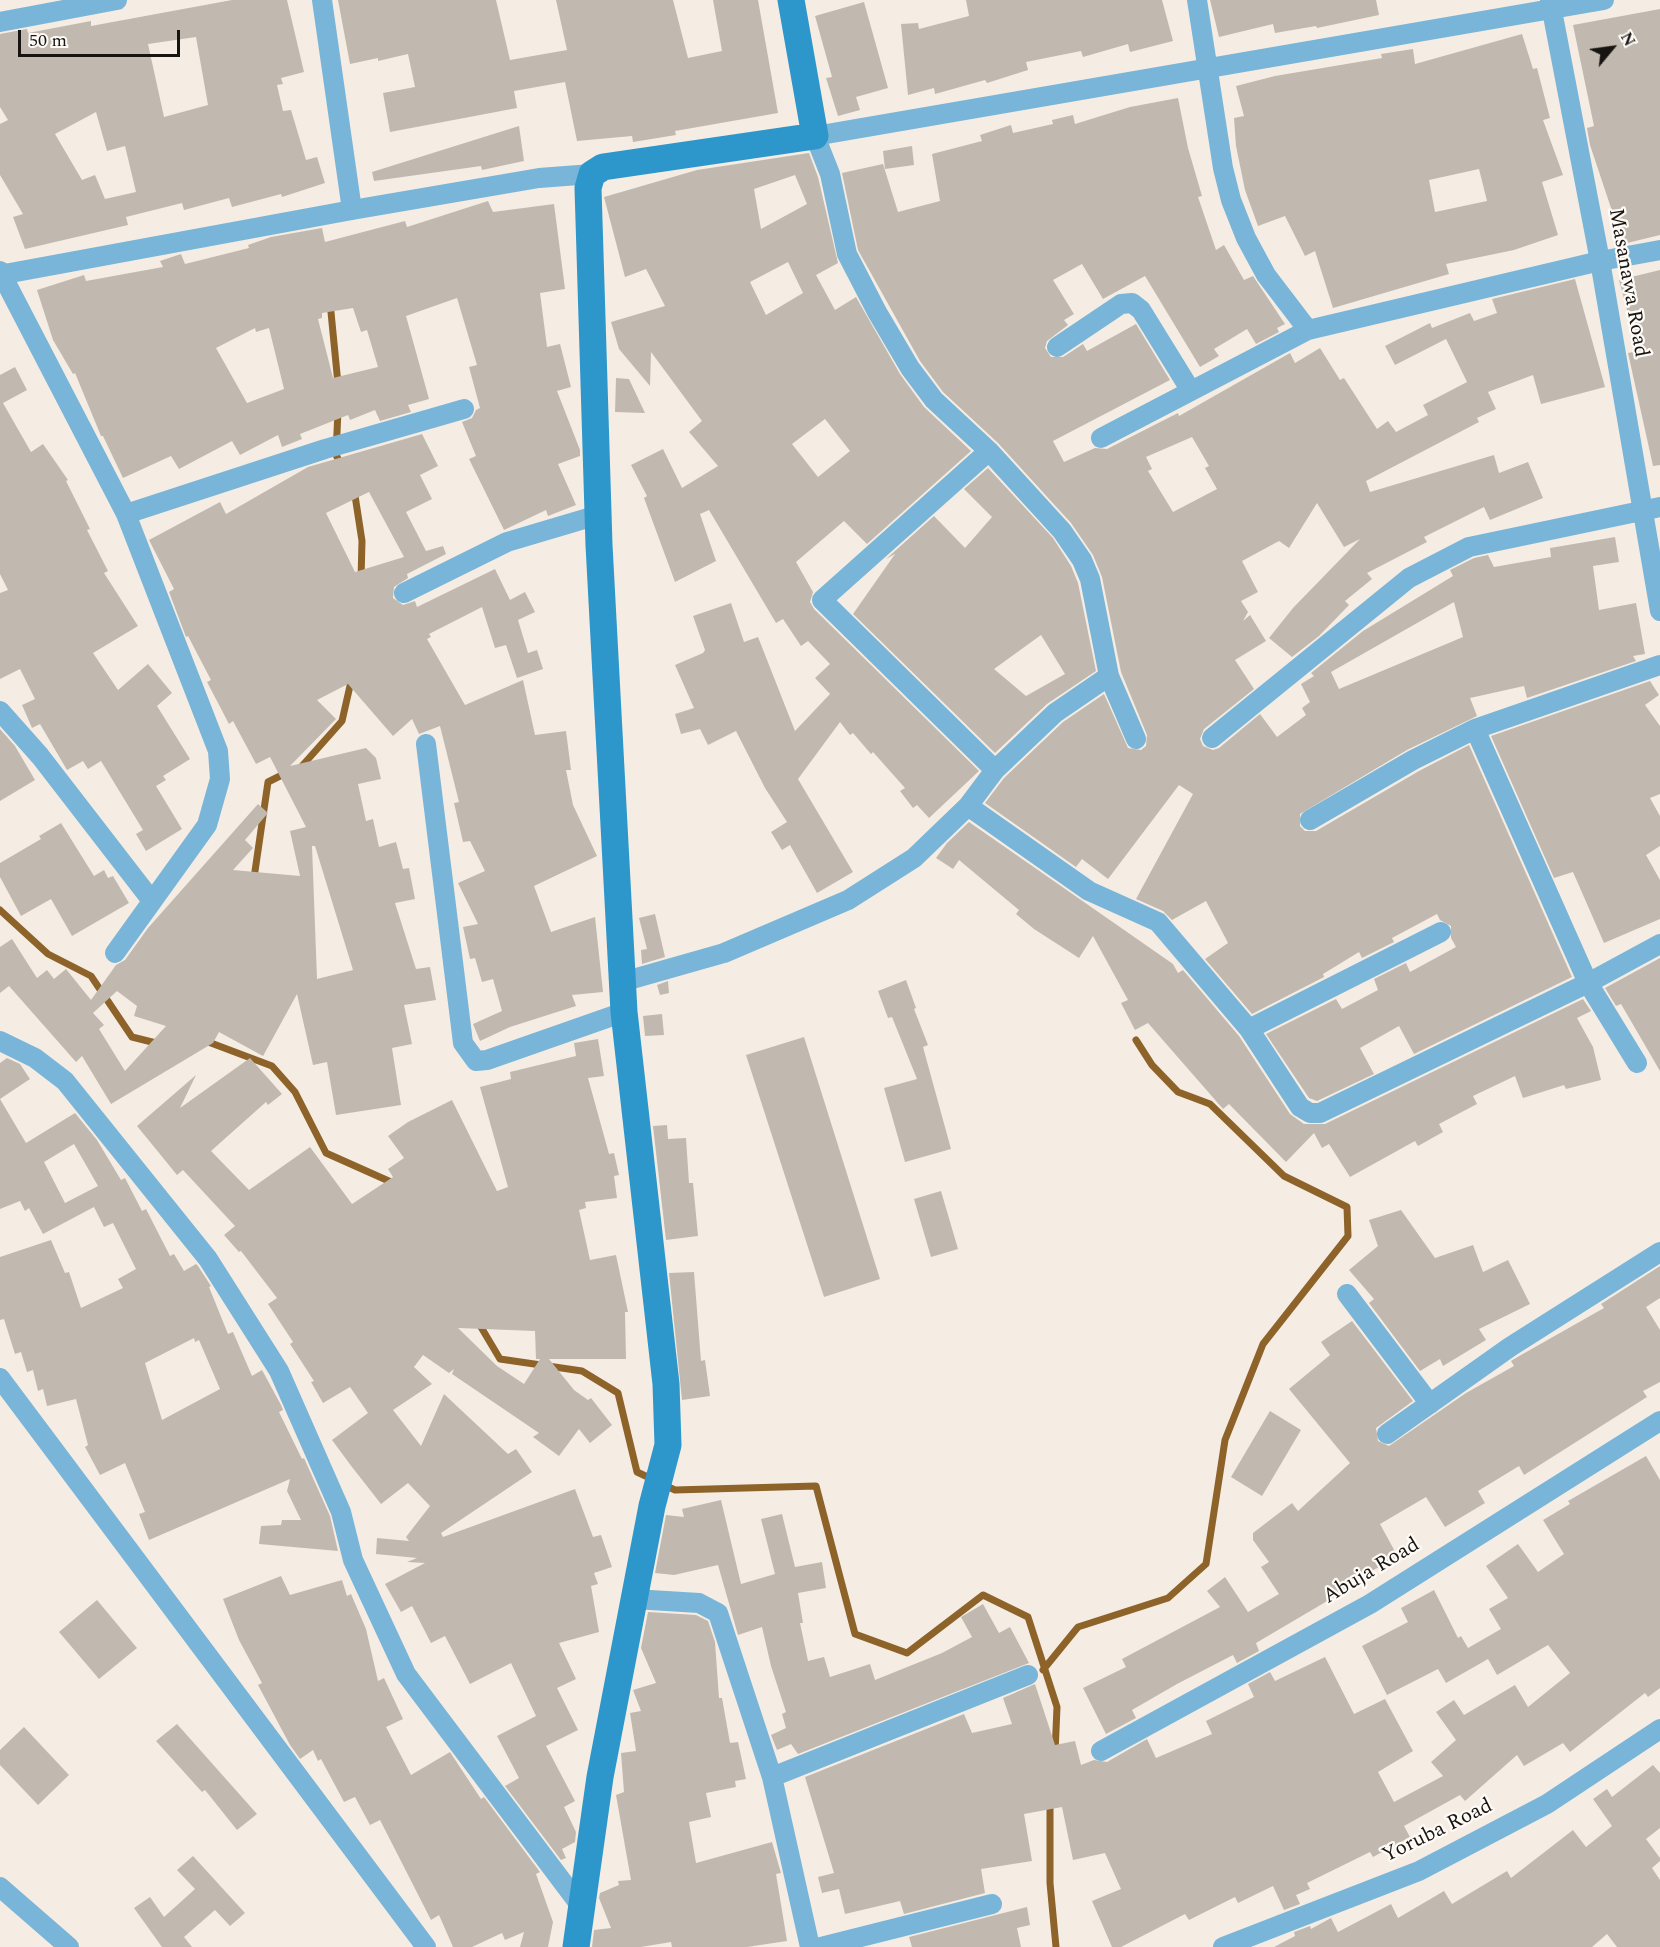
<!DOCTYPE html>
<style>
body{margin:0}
#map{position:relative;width:1660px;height:1947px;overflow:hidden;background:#f5ede3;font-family:Spectral,serif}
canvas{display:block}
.north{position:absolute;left:1582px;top:18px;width:60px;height:60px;-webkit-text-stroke:4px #fefbf7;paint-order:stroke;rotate:61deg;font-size:16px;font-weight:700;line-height:24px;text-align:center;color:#171411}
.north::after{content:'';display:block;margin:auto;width:21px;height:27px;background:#171411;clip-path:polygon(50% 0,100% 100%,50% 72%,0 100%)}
.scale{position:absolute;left:18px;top:30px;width:162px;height:27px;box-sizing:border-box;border:3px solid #171411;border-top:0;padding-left:8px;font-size:18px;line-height:21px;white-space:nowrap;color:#171411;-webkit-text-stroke:4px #fefbf7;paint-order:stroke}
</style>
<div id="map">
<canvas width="1660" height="1947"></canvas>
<div class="north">N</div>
<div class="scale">50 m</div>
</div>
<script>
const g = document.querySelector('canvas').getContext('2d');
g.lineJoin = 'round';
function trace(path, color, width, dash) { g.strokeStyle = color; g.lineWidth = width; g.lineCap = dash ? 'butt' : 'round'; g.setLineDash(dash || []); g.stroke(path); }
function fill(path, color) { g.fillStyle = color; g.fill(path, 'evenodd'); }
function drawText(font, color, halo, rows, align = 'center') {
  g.font = font + ' Spectral,serif'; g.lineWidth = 4.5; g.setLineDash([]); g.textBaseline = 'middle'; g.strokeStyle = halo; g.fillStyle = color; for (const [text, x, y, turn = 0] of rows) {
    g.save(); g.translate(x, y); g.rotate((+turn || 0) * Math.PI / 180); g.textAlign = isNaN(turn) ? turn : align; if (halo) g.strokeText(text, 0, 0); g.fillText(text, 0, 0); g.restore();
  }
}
const stream = new Path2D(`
 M330 302 338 384
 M338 410 336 455 342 466
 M354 489 362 541 361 579
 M302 766 342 721 352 677
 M254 878 268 782 286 773
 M0 910 48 954 91 976 132 1037 160 1044
 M203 1040 272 1066 295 1092 326 1153 391 1182 394 1186
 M478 1322 500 1359 582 1371 618 1393 637 1472 654 1480
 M664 1485 675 1490 816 1486 855 1634 907 1653 983 1595 1028 1617 1057 1707 1055 1753
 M1043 1670 1078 1627 1168 1598 1206 1564 1225 1440 1263 1344 1348 1236 1347 1207 1284 1176 1210 1104 1178 1092 1152 1065 1136 1040
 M1050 1803V1883L1056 1947`);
const building = new Path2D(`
 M232 0H287L304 72 281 78 283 84 277 85 283 111 291 110 306 160 317 157 325 183 282 197 281 194 232 207 229 198 184 210 182 203 126 217 128 225 25 249 13 217 23 214 0 175V124L8 120 0 107V34L27 29 28 33 91 21V26ZM196 37 208 105 164 117 148 44ZM96 112 107 151 125 146 136 192 105 199 95 175 82 180 55 134Z
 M338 0H496L510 60 567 50 556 0H673L688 58 722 51 713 0H758L778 113 675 131 676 135 633 142 632 136 577 141 565 82 514 91 517 108 390 132 383 93 415 87 408 54 378 61V58L350 64Z
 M966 0H1162L1173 41 1130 52 1128 44 1083 57 1081 51 1026 62 1028 70 987 83 985 80 935 94 934 88 908 95 901 24 918 23 919 29 969 16Z
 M1210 0H1376L1379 15 1317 28 1316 26 1275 33 1273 24 1219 37Z
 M864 2 888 88 856 97 860 110 838 116 826 78 832 77 815 16Z
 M1660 9V235L1623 244 1590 145 1587 128 1594 126 1573 25Z
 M1522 34 1533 69 1537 68 1550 118 1543 120 1563 175 1542 182 1558 235 1514 250 1446 264 1449 274 1333 308 1315 251 1305 256 1285 216 1258 226 1245 190 1236 146 1234 118 1244 116 1236 86 1275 76 1382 58 1381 54 1413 49 1415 64ZM1479 169 1487 201 1435 212 1429 180Z
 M1178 98 1188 148 1202 196 1198 197 1216 250 1224 245 1244 280 1253 276 1285 324 1277 328 1279 332 1256 344 1247 329 1214 349 1219 356 1200 367 1145 276 1103 299 1082 264 1053 280 1074 314 1064 320 1068 325 1047 341 1045 348 1051 357H1063L1083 344 1087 351 1136 324 1170 380 1053 441 1064 462 1095 448 1107 449 1178 413 1179 416 1290 353 1295 363 1320 348 1340 380 1344 378 1377 429 1388 421 1396 432 1428 415 1423 405 1467 382 1446 339 1395 365 1385 346 1430 323 1432 328 1470 313 1474 321 1497 313 1492 299 1575 279 1605 387 1541 404 1533 375 1488 392 1496 409 1477 418 1479 422 1366 481 1370 492 1494 455 1499 473 1528 462 1543 498 1490 520 1484 507 1424 537 1427 542 1367 573 1372 579 1345 601 1349 605 1319 636 1292 657 1269 638 1293 608 1360 539 1344 547 1317 503 1289 548 1279 541 1242 561 1258 592 1241 601 1248 612 1243 621 1250 615 1266 641 1235 660 1254 689 1204 729 1200 739 1203 746 1213 750 1219 748 1260 714 1277 737 1306 715 1302 708 1310 702 1301 684 1314 676 1311 673 1363 631 1453 576 1450 570 1474 558 1488 555 1494 567 1551 557 1550 548 1615 537 1619 562 1593 566 1599 610 1636 603 1645 654 1633 656 1636 661 1527 698 1524 686 1470 698 1477 716 1407 750 1300 814V826L1305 831H1316L1419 771 1469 745 1572 977 1414 1054 1399 1026 1360 1048 1374 1074 1317 1101 1309 1098 1266 1034 1336 999 1342 1009 1378 990 1374 979 1406 963 1410 972 1456 947 1451 938V926L1440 920 1437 914 1392 938 1394 942 1362 958 1359 952 1323 974 1324 977 1252 1014 1205 959 1228 943 1206 901 1172 920 1163 911 1136 899 1193 794 1179 785 1108 879 1082 859 1076 867 985 803 1004 778 1063 722 1104 694 1128 748 1141 750 1146 746 1147 735 1121 672 1102 577 1093 555 1071 523 998 443 943 392 920 361 858 250 842 173 883 164 898 212 940 201 932 154 982 141 980 135 1011 125 1013 133 1053 124 1052 120 1073 115 1075 124 1130 107ZM1192 437 1209 466 1205 468 1217 489 1173 512 1148 471 1152 469 1146 457ZM1454 602 1463 637 1339 689 1331 672Z
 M519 126 524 161 482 170 481 166 374 181 372 172Z
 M912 146 914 165 885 169 883 151Z
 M809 153 818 177 838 263 816 275 835 310 856 297 900 374 924 407 971 451 867 544 844 521 796 562 813 592 810 602 814 609 979 771 929 818 917 805 913 808 900 791 905 788 873 752 871 754 853 733 850 735 840 722 798 779 853 872 817 893 790 845 782 850 771 832 787 822 765 788 736 731 708 745 700 729 681 734 675 714 694 708 675 665 703 653 705 650 693 616 731 603 744 642 758 637 795 731 830 694 815 678 830 664 808 641 801 646 783 619 776 623 709 510 700 514 716 561 675 582 644 498 647 496 631 465 663 449 682 488 718 466 689 432 702 421 651 352 650 386 619 349 611 322 665 306 646 269 625 277 604 197 697 170ZM795 175 807 204 761 229 754 189ZM788 262 803 293 766 315 750 282ZM825 419 850 451 818 477 792 444Z
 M488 201 493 212 554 204 565 289 540 293 547 347 560 344 571 387 557 391 580 450V456L558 464 576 505 548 516 546 510 504 530 469 459 476 456 462 422 472 418 476 410 480 408 469 367 477 365 457 298 406 316 429 399 408 405 411 412 380 421 375 410 350 420 348 415 300 434 302 439 282 447 278 435 240 455 232 441 179 469 171 456 123 478 103 436H101L75 373 73 374 53 340 37 290 84 275 86 281 163 267 160 261 181 254 185 264 249 248 248 245 271 237 322 228 325 242 405 221 407 227ZM353 308 361 332 367 330 378 367 333 378 318 319 322 318V313ZM255 328 256 332 269 328 284 389 247 403 216 348Z
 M1660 270V465L1653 466 1628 353 1638 351 1619 280Z
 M15 367 27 390 3 403 31 452 43 444 68 480 66 481 90 529 87 530 108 571 104 573 138 626 93 653 118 690 148 664 172 693 157 706 190 759 163 776 166 780 156 786 182 829 146 851 136 834 143 830 101 761 88 769 83 761 67 770 40 724 32 728 22 705 35 699 20 669 0 679V593L8 590 0 574V375Z
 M616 378 629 379 645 413 615 412Z
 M422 434 438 466 420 475 432 499 406 512 426 551 443 546 446 554 407 574 408 578 394 587 393 598 403 605 415 601 417 607 495 569 510 600 525 592 535 612 518 620 528 653 537 650 543 669 517 678 506 645 495 648 482 607 429 634 431 637 427 639 465 705 523 680 535 735 566 731 571 770H566L573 805 597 856 534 886 551 932 595 917 603 992 572 995 576 1006 510 1027 480 1041 473 1024 502 1011 493 979 482 982 475 958 470 959 463 927 478 924 458 883 485 871 470 841 463 842 454 803 459 802 440 726 419 734 412 719 393 736 348 684 317 700 336 719 290 766 366 748 376 758 381 779 358 784 366 821 373 819 379 847 396 842 403 869 409 868 415 899 395 903 416 969 430 967 436 1000 404 1005 412 1044 392 1048 401 1105 336 1115 327 1062 313 1065 297 994 263 1056 219 1032 213 1043 111 1104 82 1056 76 1062 9 986 0 993V947L12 939 37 978 47 970 54 979 66 969 91 1000 116 965 125 960 148 928 258 804 268 813 245 840 253 848 233 870 300 876 290 831 306 827 270 757 256 764 233 721 229 724 207 682 211 680 188 636 186 637 169 592 174 589 149 540 220 502 226 514 308 467ZM369 492 404 557 355 572 326 513ZM312 846H315L353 970 317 979ZM117 991 137 1006 134 1016 166 1026 125 1071 99 1029 104 1025 93 1013Z
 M988 468 1053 538 1071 566 1078 583 1096 671 1047 704 995 753 853 614 895 554 886 559 934 516 965 548 992 517 964 489ZM1041 635 1065 674 1026 696 994 669Z
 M1650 681 1659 695 1645 705 1660 726V794L1650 798 1660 816V846L1646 855 1660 880V919L1604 943 1573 872 1554 878 1491 736Z
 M0 729 15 746 35 780 0 801Z
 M969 822 1173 964 1178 973 1183 970 1239 1036 1290 1114 1304 1124H1325L1583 999 1591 1011 1577 1018 1593 1047 1601 1080 1566 1089 1564 1085 1523 1098 1515 1076 1473 1096 1477 1104 1439 1124 1443 1132 1418 1146 1415 1141 1350 1177 1329 1144 1322 1148 1314 1133 1286 1162 1229 1104 1223 1109 1148 1023 1135 1030 1121 1003 1128 1000 1093 936 1079 958 1034 929 1016 914 1019 910 959 860 953 869 936 858 947 843Z
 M61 823 94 876 104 870 108 878 113 876 129 903 72 936 51 899 21 916 0 877V863L41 839 39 836Z
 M655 914 665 957 642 964 641 950 647 949 639 918Z
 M1660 958V1071L1621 1004 1616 1006 1605 988Z
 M906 980 916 1008 914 1009 928 1045 923 1047 951 1149 905 1162 884 1088 917 1079 892 1017 888 1018 878 991Z
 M668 981 669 993 660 995 657 985Z
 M662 1014 664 1035 645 1036 643 1016Z
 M804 1037 880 1279 824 1297 746 1055Z
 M598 1039 604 1076 588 1078 609 1154 614 1153 619 1175 614 1176 617 1198 585 1202 586 1208 579 1210 590 1260 616 1255 628 1312H625L626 1359H549L574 1390 588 1400 591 1398 612 1425 590 1443 579 1429 559 1456 533 1437 539 1433 452 1374 454 1369 449 1373 423 1355 414 1367 432 1384 393 1410 421 1446 444 1394 508 1454 516 1449 532 1472 441 1533 443 1537 575 1489 593 1537 601 1535 612 1567 594 1573 598 1584 591 1586 599 1632 559 1643 576 1679 557 1688 578 1730 546 1746 575 1801 564 1807 576 1832 575 1842 562 1849 566 1858 561 1860 505 1786 519 1778 497 1736 536 1716 511 1663 470 1684 445 1636 431 1643 412 1606 401 1612 385 1584 425 1563 407 1562 417 1558 376 1554 377 1538 409 1541 406 1537 430 1506 408 1483 381 1504 352 1467 332 1440 368 1413 350 1387 323 1403 311 1382 314 1381 290 1344 293 1342 268 1304 277 1298 241 1251 239 1252 224 1235 235 1226 183 1170 177 1175 137 1126 196 1075 180 1108 250 1058 282 1094 268 1105 266 1102 211 1151 249 1190 310 1147 352 1204 393 1177 388 1169 404 1158 388 1136 408 1122 452 1100 497 1191 508 1187 480 1087 511 1079 510 1072 576 1056 574 1043ZM458 1328 535 1331 536 1359H540L524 1384 497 1366Z
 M7 1058 20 1064 30 1079 0 1099 26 1143 75 1113 97 1140 121 1180 125 1178 142 1211 146 1209 170 1256 174 1254 184 1271 196 1264 198 1266 211 1286 209 1287 228 1334 233 1332 252 1376 262 1370 281 1405 283 1410 279 1412 302 1459 304 1458 330 1516 338 1551 259 1544 261 1526 281 1525 282 1520H301L287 1491 290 1479 149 1540 139 1514 145 1512 125 1463 100 1475 85 1447 88 1445 76 1399 47 1406 43 1389 38 1391 33 1370 27 1372 21 1352 15 1354 4 1319 0 1320V1257L51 1240 65 1273 69 1272 81 1308 123 1288 118 1279 136 1269 113 1223 104 1227 94 1207 43 1234 29 1208 25 1211 20 1201 0 1209V1063ZM74 1144 98 1186 65 1203 44 1162ZM194 1338 195 1342 199 1340 220 1389 162 1420 145 1363Z
 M667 1125 668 1139 686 1138 689 1183H693L698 1236 666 1240 653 1126Z
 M941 1191 958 1249 931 1257 914 1199Z
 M1401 1210 1435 1258 1473 1245 1483 1272 1508 1260 1530 1304 1479 1329 1486 1340 1443 1366 1440 1359 1420 1371 1369 1303 1374 1299 1349 1270 1378 1246 1369 1220Z
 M1660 1266V1298L1646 1307 1660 1330V1382L1643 1391 1647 1397 1524 1475 1519 1466 1478 1491 1485 1503 1445 1527 1426 1497 1380 1524 1398 1557 1349 1583 1351 1587 1256 1643 1259 1651 1237 1663 1233 1655 1177 1684 1132 1710 1136 1718 1106 1734 1083 1688 1126 1667 1122 1659 1220 1607 1207 1591 1225 1577 1248 1612 1279 1594 1261 1567 1269 1562 1253 1540V1533L1292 1503 1298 1511 1350 1463 1289 1389 1330 1355 1321 1342 1352 1321 1413 1401 1376 1428 1378 1441 1389 1446 1466 1393 1514 1366 1511 1361 1514 1359 1604 1308 1601 1304Z
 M694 1272 701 1361 705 1360 710 1396 682 1400 669 1273Z
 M1270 1411 1301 1430 1262 1496 1231 1477Z
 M1646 1456 1660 1480V1688L1648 1697 1645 1693 1570 1752 1563 1743 1524 1766 1517 1755 1465 1801 1460 1795 1404 1826 1410 1837 1373 1857 1370 1852 1307 1883 1310 1889 1296 1895 1300 1904 1284 1910 1273 1886 1238 1903 1235 1897 1189 1920 1185 1914 1121 1947H1112L1092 1901 1121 1889 1105 1853 1073 1860 1062 1807 1024 1814 1032 1861 981 1869 985 1893 904 1914 900 1901 845 1914 839 1889 822 1893 818 1877 834 1873 805 1777 964 1714 972 1733 1012 1724 1003 1698 1035 1684 1055 1745 1075 1741 1081 1765 1094 1760 1107 1762 1147 1739 1156 1758 1212 1734 1206 1721 1254 1697 1248 1684 1270 1672 1275 1681 1325 1657 1354 1714 1385 1699 1413 1751 1378 1772 1394 1802 1443 1776 1431 1762 1456 1740 1436 1712 1454 1700 1464 1715 1515 1685 1528 1707 1570 1673 1548 1645 1497 1675 1488 1659 1446 1683 1438 1669 1387 1695 1362 1646 1408 1622 1401 1608 1434 1590 1458 1638 1461 1636 1468 1648 1501 1629 1489 1609 1508 1598 1486 1566 1518 1544 1538 1572 1564 1554 1543 1520 1570 1504 1568 1501Z
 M721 1500 741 1584 775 1574 761 1519 782 1514 795 1567 822 1562 826 1588 798 1593 803 1623H800L808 1661 824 1657 830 1677 870 1664 875 1680 942 1653 972 1637 961 1617 983 1604 999 1633 1010 1627 1029 1663 798 1754 791 1744 777 1750 771 1735 786 1728 782 1714 786 1712 771 1666 762 1627 738 1635 718 1565 674 1575 655 1573 666 1515 684 1517 682 1509Z
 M281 1576 290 1595 342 1580 347 1596 351 1594 366 1629 378 1681 384 1678 403 1719 386 1727 411 1775 450 1752 481 1799 484 1797 540 1872 536 1874 553 1922 548 1947H520L524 1932 505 1940 502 1933 472 1947H453L439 1915 431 1920 380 1820 370 1825 355 1797 344 1802 321 1759 318 1761 313 1750 300 1759 290 1745 258 1685 262 1683 239 1640 223 1599Z
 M97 1600 137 1648 99 1679 59 1632Z
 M648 1612 696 1615 708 1621 715 1642 719 1698H722L730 1743 738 1742 746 1779 735 1781 736 1787 706 1793 711 1817 689 1822 696 1863 772 1842 781 1873 776 1874 787 1941 747 1947H672L671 1942 641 1947H592L594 1930 611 1928 599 1898 600 1893 619 1885 618 1881 631 1880 616 1795 624 1792 621 1753 636 1751 630 1713 641 1711 633 1690 656 1683 641 1648Z
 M177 1724 257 1814 237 1830 205 1790 202 1792 156 1741Z
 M24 1727 69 1775 38 1805 0 1765V1750Z
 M1653 1765 1660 1773V1828L1646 1839 1660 1858V1861L1652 1868 1660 1880V1947H1617L1607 1934 1592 1947H1274L1295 1936 1294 1932 1310 1926 1311 1929 1331 1918 1338 1932 1391 1904 1398 1918 1444 1891 1452 1904 1507 1871 1511 1878 1573 1830 1586 1847 1612 1826 1593 1799 1607 1789 1612 1797Z
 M193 1856 245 1913 230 1926 215 1910 184 1937 192 1947H162L134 1908 150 1897 164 1917 195 1889 177 1870Z
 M1027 1907 1030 1925 1017 1928 1021 1947H912L909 1937Z`);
const street = new Path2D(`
 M322 0 352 210
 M1197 0 1223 168 1231 200 1246 238 1266 275 1308 330
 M1550 0 1600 261 1660 611
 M0 22 117 0
 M0 271 126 514 218 751 220 779 207 825 115 953
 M0 275 352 210 539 178 592 174
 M1057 347 1121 304 1132 303 1141 310 1191 391
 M1101 438 1308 330 1600 261 1660 250
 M989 451 822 600 995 770
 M126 514 325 449 464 409
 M404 593 507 542 598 515
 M0 711 40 756 152 901
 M1475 729 1588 983 1637 1063
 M1212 738 1409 578 1469 547 1660 507
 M1136 739 1109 676 1090 579 1082 560 1062 531 989 451 934 400 910 368 877 312 847 254 830 174 815 136 1604 0
 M426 744 463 1043 476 1061 487 1060 624 1012
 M968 806 1089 891 1158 922 1249 1029 1300 1107 1310 1113H1320L1588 983 1660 944
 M1310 820 1413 760 1475 729 1660 665
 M622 982 724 953 848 900 914 858 968 806 995 770 1055 713 1109 676
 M1249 1029 1441 932
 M0 1041 35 1058 65 1081 208 1259 279 1371 341 1512 353 1560 406 1674 583 1909
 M1347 1294 1430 1404
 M0 1378 426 1947
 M1387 1434 1510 1347 1660 1252
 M634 1599 699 1603 718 1613 772 1777 810 1947
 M1101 1751 1370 1604 1660 1421
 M772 1777 1028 1675
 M0 1887 69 1947
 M821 1947 992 1904
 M1223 1947 1419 1871 1547 1804 1660 1729`);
const secondary = new Path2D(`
 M576 1947 600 1777 652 1506 668 1445 666 1384 624 1012 599 545 588 188 592 174 603 167 815 136 791 0`);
const streetNames = [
 ["Masanawa Road",1627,283,80],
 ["Abuja Road",1372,1572,-31],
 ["Yoruba Road",1438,1832,-26]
];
trace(stream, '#8d632a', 7);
fill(building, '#c1b9af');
trace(street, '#79b5d8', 20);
trace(secondary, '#2d97cb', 27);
drawText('21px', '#171411', '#fefbf7', streetNames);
</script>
